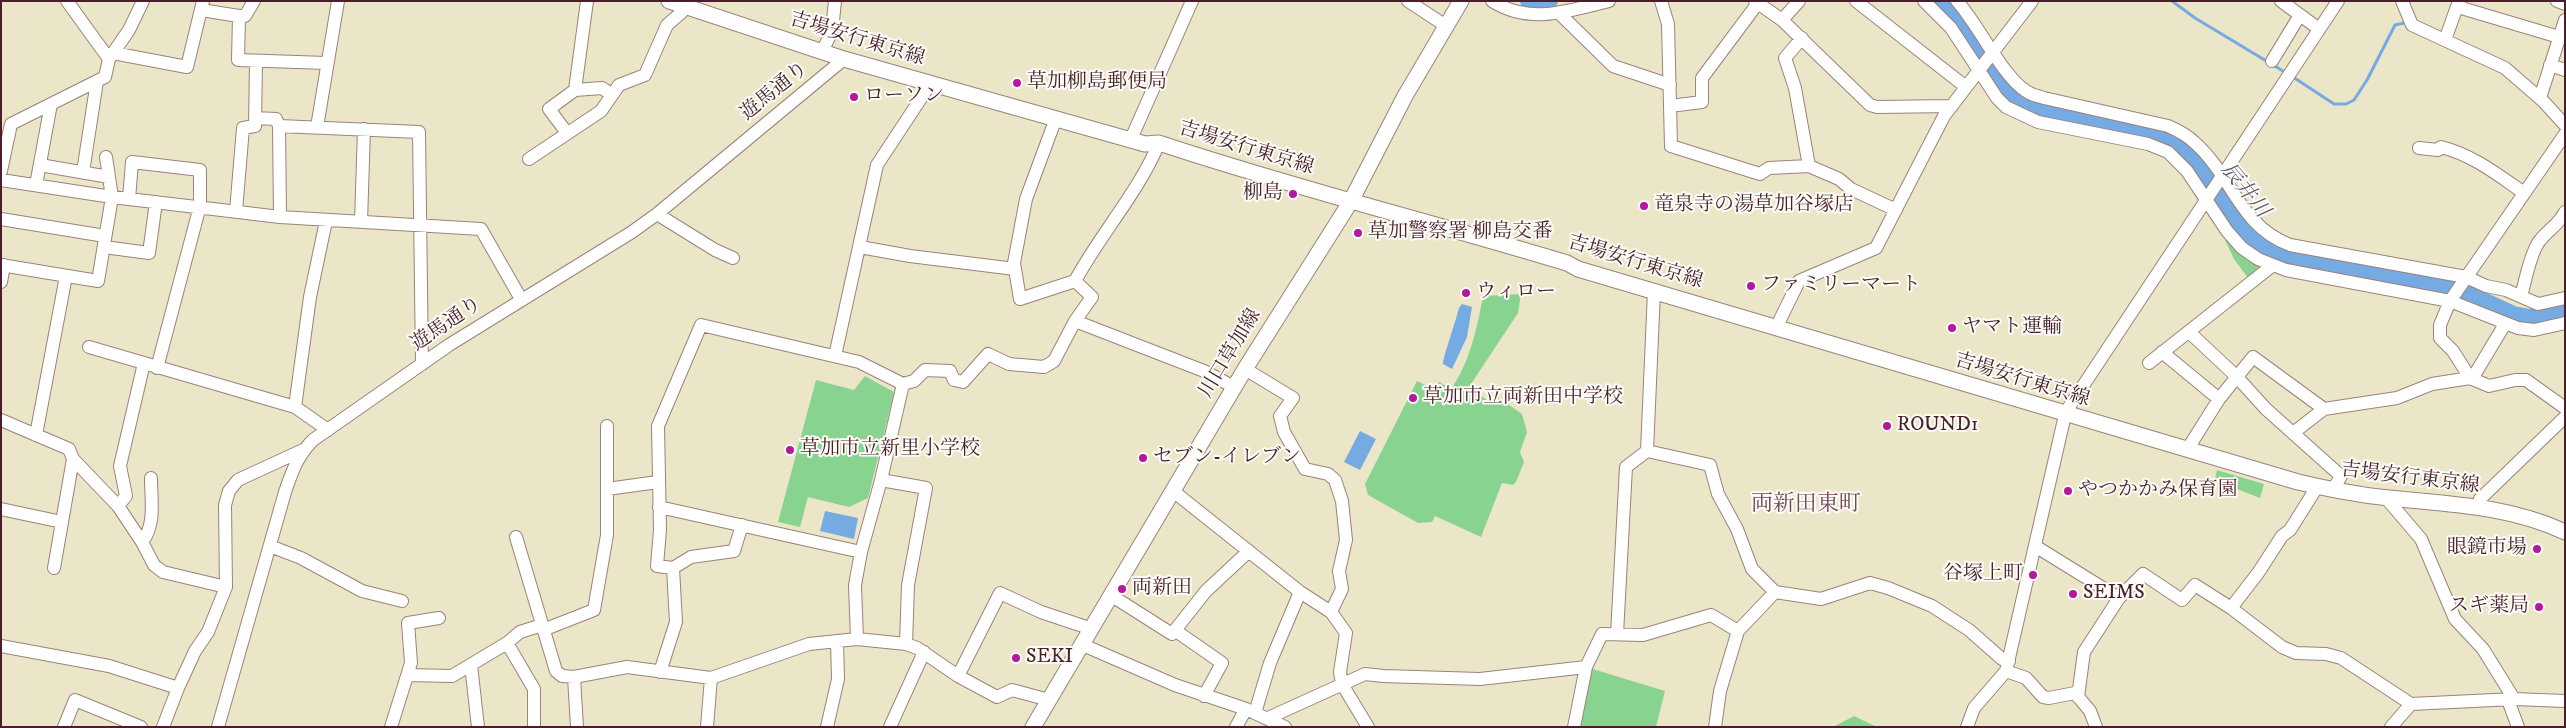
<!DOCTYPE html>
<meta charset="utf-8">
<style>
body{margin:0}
#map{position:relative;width:2566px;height:728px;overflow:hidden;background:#ece6c8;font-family:"IM FELL DW Pica",serif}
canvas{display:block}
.frame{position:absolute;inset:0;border:2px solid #4a1f2b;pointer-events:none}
</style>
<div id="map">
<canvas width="2566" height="728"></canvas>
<div class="frame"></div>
</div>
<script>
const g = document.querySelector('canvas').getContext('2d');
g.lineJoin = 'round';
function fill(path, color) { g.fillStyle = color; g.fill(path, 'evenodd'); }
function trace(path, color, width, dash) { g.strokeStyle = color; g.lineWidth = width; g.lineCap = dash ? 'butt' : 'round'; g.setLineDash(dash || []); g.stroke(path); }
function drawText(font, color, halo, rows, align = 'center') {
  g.font = font + ' "IM FELL DW Pica","Noto Serif JP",serif'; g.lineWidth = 4; g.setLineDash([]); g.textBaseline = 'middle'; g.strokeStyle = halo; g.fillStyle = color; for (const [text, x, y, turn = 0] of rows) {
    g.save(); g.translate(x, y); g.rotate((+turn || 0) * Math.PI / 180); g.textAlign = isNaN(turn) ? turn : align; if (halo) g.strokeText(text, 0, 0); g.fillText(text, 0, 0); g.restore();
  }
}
const green = new Path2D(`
 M2225 240 2230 241 2263 267 2248 278 2234 259Z
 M1521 294 1518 313 1469 387 1491 403 1496 396 1522 414 1527 432 1520 452 1524 462 1516 482 1513 485 1502 483 1481 537 1435 516 1432 522 1418 523 1368 495 1365 484 1417 381 1433 389 1439 382 1451 389C1470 362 1477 328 1483 296Z
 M865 376 894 392 868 498 849 507 808 497 800 527 778 522 816 380 854 390Z
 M2217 470 2264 484 2260 498 2229 486 2230 482 2215 478Z
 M1586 667 1665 691 1656 727H1574Z
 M1854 716 1877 727H1833Z`);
const water = new Path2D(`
 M1462 304 1472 307 1467 337 1452 369 1443 364C1442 361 1457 317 1459 308Z
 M1360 431 1376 439 1360 470 1344 462Z
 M825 511 858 518 854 539 820 531Z`);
const stream = new Path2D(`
 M2172 1 2195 18 2283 71
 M2293 77 2334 104H2346L2354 100 2367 80 2395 25 2404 23`);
const river = new Path2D(`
 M1529 1H1549
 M1941 1C1967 27 1993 86 2021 102 2066 127 2135 117 2178 145 2200 159 2233 214 2250 238L2259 246 2270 251 2291 257 2461 291 2513 315 2530 318 2565 311`);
const minor = new Path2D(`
 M67 1 109 59
 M587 1 575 90 602 88 612 95
 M1408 1 1446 26
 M1492 1C1530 25 1568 11 1609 1
 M1661 1 1668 24 1671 146 1760 174 1769 168 1809 166 1839 179 1851 189 1896 210
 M1755 1 1782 20 1870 105 1877 107 1952 106
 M1856 1 1966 87
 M1924 1 1951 28 1997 98 2006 107 2038 122 2148 144 2168 152 2187 171 2227 231 2242 248 2258 259 2286 270 2450 301 2518 328 2534 330 2565 323
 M1957 1C1978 24 2003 77 2026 91 2031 95 2038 96 2044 98L2168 126C2177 130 2187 135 2194 142 2233 176 2238 225 2290 245L2466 277 2486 286 2506 290 2538 304 2565 298
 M2281 1 2319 29
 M2402 1 2412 25 2505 68 2543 101 2565 125
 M2557 1 2565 4
 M2458 7 2559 37
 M201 10 239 16 238 60 326 63
 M1559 13 1613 66 1670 85
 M239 16H245L254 1
 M1782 20 1799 1
 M1802 38 1785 58 1795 88 1809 166
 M2445 40 2459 1
 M822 52 832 31 835 1
 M113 53 187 67 203 1
 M2272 61 2300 15
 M2550 65 2565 70
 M2540 98 2565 20
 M1670 106 1702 102V78L1758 3
 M255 118 276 119 279 126 280 217
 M1056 118 1026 199 1014 263 1020 299 1075 281
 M279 126 419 132 422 364
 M317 127 338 1
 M567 133 549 109 575 90
 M2565 134 2450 301 2440 325V338L2453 351 2470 378 2489 386 2515 380H2526L2565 408
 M1131 139 1192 1
 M2419 148 2438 150 2441 147C2473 155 2498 175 2524 193
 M529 159 601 111 619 85 645 75 667 25 682 12 685 7
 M40 165 109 177
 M1 171 11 124 105 77 109 59 129 30 143 1
 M83 172 97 81
 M1 180 112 197 280 217 481 229 521 299
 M36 185 51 104
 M129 199 132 162 200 170V206L157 368
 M236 211 243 128 255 126 256 61
 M657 214 715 250 733 258
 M1 219 105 236
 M361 222 364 129
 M104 247 149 253 156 202
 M860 247 910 256 1015 269
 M1 265 98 281 112 197 106 157
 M1 282 4 265
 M2521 296C2526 279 2529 258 2538 243 2546 231 2559 225 2565 212
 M1075 321 1204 371 1234 387
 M1776 328 1799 281 1876 248 1944 116 2032 1
 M2189 332 2236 376 2266 409 2341 476 2333 490
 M89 347 295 407 328 430
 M2162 352 2219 399
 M835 356 877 165 931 83
 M2149 363 2273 265
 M1245 369 1293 398 1280 416 1284 432 1305 469 1328 474 1335 480 1342 501 1346 540 1339 571 1342 589 1331 612
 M2472 379 2505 324
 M903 384 914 381 925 370 950 371 954 380 963 382 988 354 1009 364 1044 367 1054 361 1075 321 1092 297 1075 281C1101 233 1138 193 1159 143
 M295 407 310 297 326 221
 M1 420 69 449 73 459 118 506 142 542 154 565 163 572 226 587
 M2293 433 2324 409
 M36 435 66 276
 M2187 450 2219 399 2253 357 2324 409 2397 398 2432 384 2470 378
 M1647 451 1654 291
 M881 480 926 488 908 585 906 644
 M607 489 658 482
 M1173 491 1300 592 1331 612 1346 633 1340 672 1342 684 1368 727
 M2386 498 2421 539 2455 619 2483 649 2514 699
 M118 506 126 496 120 466 144 363
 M659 507 861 552
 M2478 507 2480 499 2565 417
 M1 509 62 522
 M742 525 734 551 691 557 673 568 657 566 660 530 658 426 701 325 859 362 903 384 881 480 861 552 855 585 857 639
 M516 537 556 671 562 676 574 677 627 667 711 678 809 644 857 639 906 644 917 648 958 676 997 697 1012 690 1049 700
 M142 542C156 525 151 500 151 478
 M270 546 301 558 362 591 402 601
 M2035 546 2119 598 2143 574 2182 600 2195 585 2231 608 2282 647 2296 653 2326 654 2341 658 2411 704
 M54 568 73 459
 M1112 596 1172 634 1206 591 1249 551
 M2231 608 2258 573 2282 536 2290 530 2317 487
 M543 630 594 610 607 535V426
 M1176 631 1222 663 1204 696
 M1617 634 1626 467 1647 451 1710 465 1718 494 1737 529 1752 569 1775 592
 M1083 645 1175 685 1246 709 1285 727
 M1 646 109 666 178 688
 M471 665 478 727
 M2006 671 2026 678 2043 697 2049 698 2075 693 2090 711 2096 727
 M660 672 676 622 673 568
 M408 675 452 676 507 643
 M958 676 1000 593 1041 612 1092 629
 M574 677 577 727
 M2078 697 2084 652 2119 598
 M2508 700 2518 727
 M1255 713 1270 663 1300 592
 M1268 718 1365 674 1383 676 1480 679 1586 667 1602 634 1643 635 1711 615 1738 631
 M64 727 75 700 141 727
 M163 727 178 688 195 651 208 632 226 587 225 505 229 491 238 480 303 450
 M218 727 285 492C292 472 297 456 313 440L449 345 632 232 657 214 844 59
 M391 727 411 663 408 623 439 618
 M534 727V689L507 643 520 632 542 625
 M707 727 711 678
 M827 727 838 679 837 641
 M890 727 924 652
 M1236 727 1246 709
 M1574 727 1586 667
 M1715 727 1720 691 1738 631 1775 592 1821 599 1870 583 1888 588 1932 606 1969 630 2002 659 2009 661
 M1967 727 1974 708 2006 671 2065 415 2069 407 2338 1
 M2391 727 2411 704 2514 699 2565 701`);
const major = new Path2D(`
 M669 1 844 59 1145 144 1159 143C1294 188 1432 222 1567 263L1578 269 2298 482C2328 489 2359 495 2389 498 2448 504 2510 506 2565 532
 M1033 727 1245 369 1351 201 1405 96 1461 1`);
const markers = [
 [1017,83,5,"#b5179e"],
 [854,97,5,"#b5179e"],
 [1293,194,5,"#b5179e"],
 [1644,206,5,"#b5179e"],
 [1358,233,5,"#b5179e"],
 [1751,286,5,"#b5179e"],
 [1466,293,5,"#b5179e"],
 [1952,328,5,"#b5179e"],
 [1413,398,5,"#b5179e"],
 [1887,426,5,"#b5179e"],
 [790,450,5,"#b5179e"],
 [1143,458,5,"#b5179e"],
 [2068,491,5,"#b5179e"],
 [2537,549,5,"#b5179e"],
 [2033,575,5,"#b5179e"],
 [1122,589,5,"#b5179e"],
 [2073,594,5,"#b5179e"],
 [2539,607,5,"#b5179e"],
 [1016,658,5,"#b5179e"]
];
const streetNames = [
 ["吉場安行東京線",857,40,17],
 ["遊馬通り",775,92,-39],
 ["吉場安行東京線",1246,149,17],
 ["吉場安行東京線",1635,263,17],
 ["遊馬通り",447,325,-34],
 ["川口草加線",1231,354,-59],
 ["吉場安行東京線",2022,381,17],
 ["吉場安行東京線",2410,479,7]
];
const poiNames = [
 ["草加柳島郵便局",1027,83],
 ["ローソン",864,97],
 ["柳島",1283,194,"right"],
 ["竜泉寺の湯草加谷塚店",1654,206],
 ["草加警察署 柳島交番",1368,233],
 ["ファミリーマート",1761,286],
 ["ウィロー",1476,293],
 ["ヤマト運輸",1962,328],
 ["草加市立両新田中学校",1423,398],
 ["ROUND1",1897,426],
 ["草加市立新里小学校",800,450],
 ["セブン-イレブン",1153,458],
 ["やつかかみ保育園",2078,491],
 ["眼鏡市場",2527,549,"right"],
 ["谷塚上町",2023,575,"right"],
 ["両新田",1132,589],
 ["SEIMS",2083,594],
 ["スギ薬局",2529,607,"right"],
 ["SEKI",1026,658]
];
const waterNames = [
 ["辰井川",2244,191,51]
];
const quarterNames = [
 ["両新田東町",1806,505]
];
fill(green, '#89d390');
fill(water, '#75aae2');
trace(stream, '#75aae2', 3);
trace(river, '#75aae2', 18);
trace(minor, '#9b827a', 14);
trace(major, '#9b827a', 17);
trace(minor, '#fff', 12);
trace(major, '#fff', 15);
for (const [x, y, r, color] of markers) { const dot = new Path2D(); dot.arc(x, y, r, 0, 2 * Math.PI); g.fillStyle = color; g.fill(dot); trace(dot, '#fdfcf7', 2); }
drawText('20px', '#4a1f2b', '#fdfcf7', streetNames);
drawText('20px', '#4a1f2b', '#fdfcf7', poiNames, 'left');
drawText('italic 21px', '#5b5774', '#fdfcf7', waterNames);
drawText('22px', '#774859', '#fdfcf7', quarterNames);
</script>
